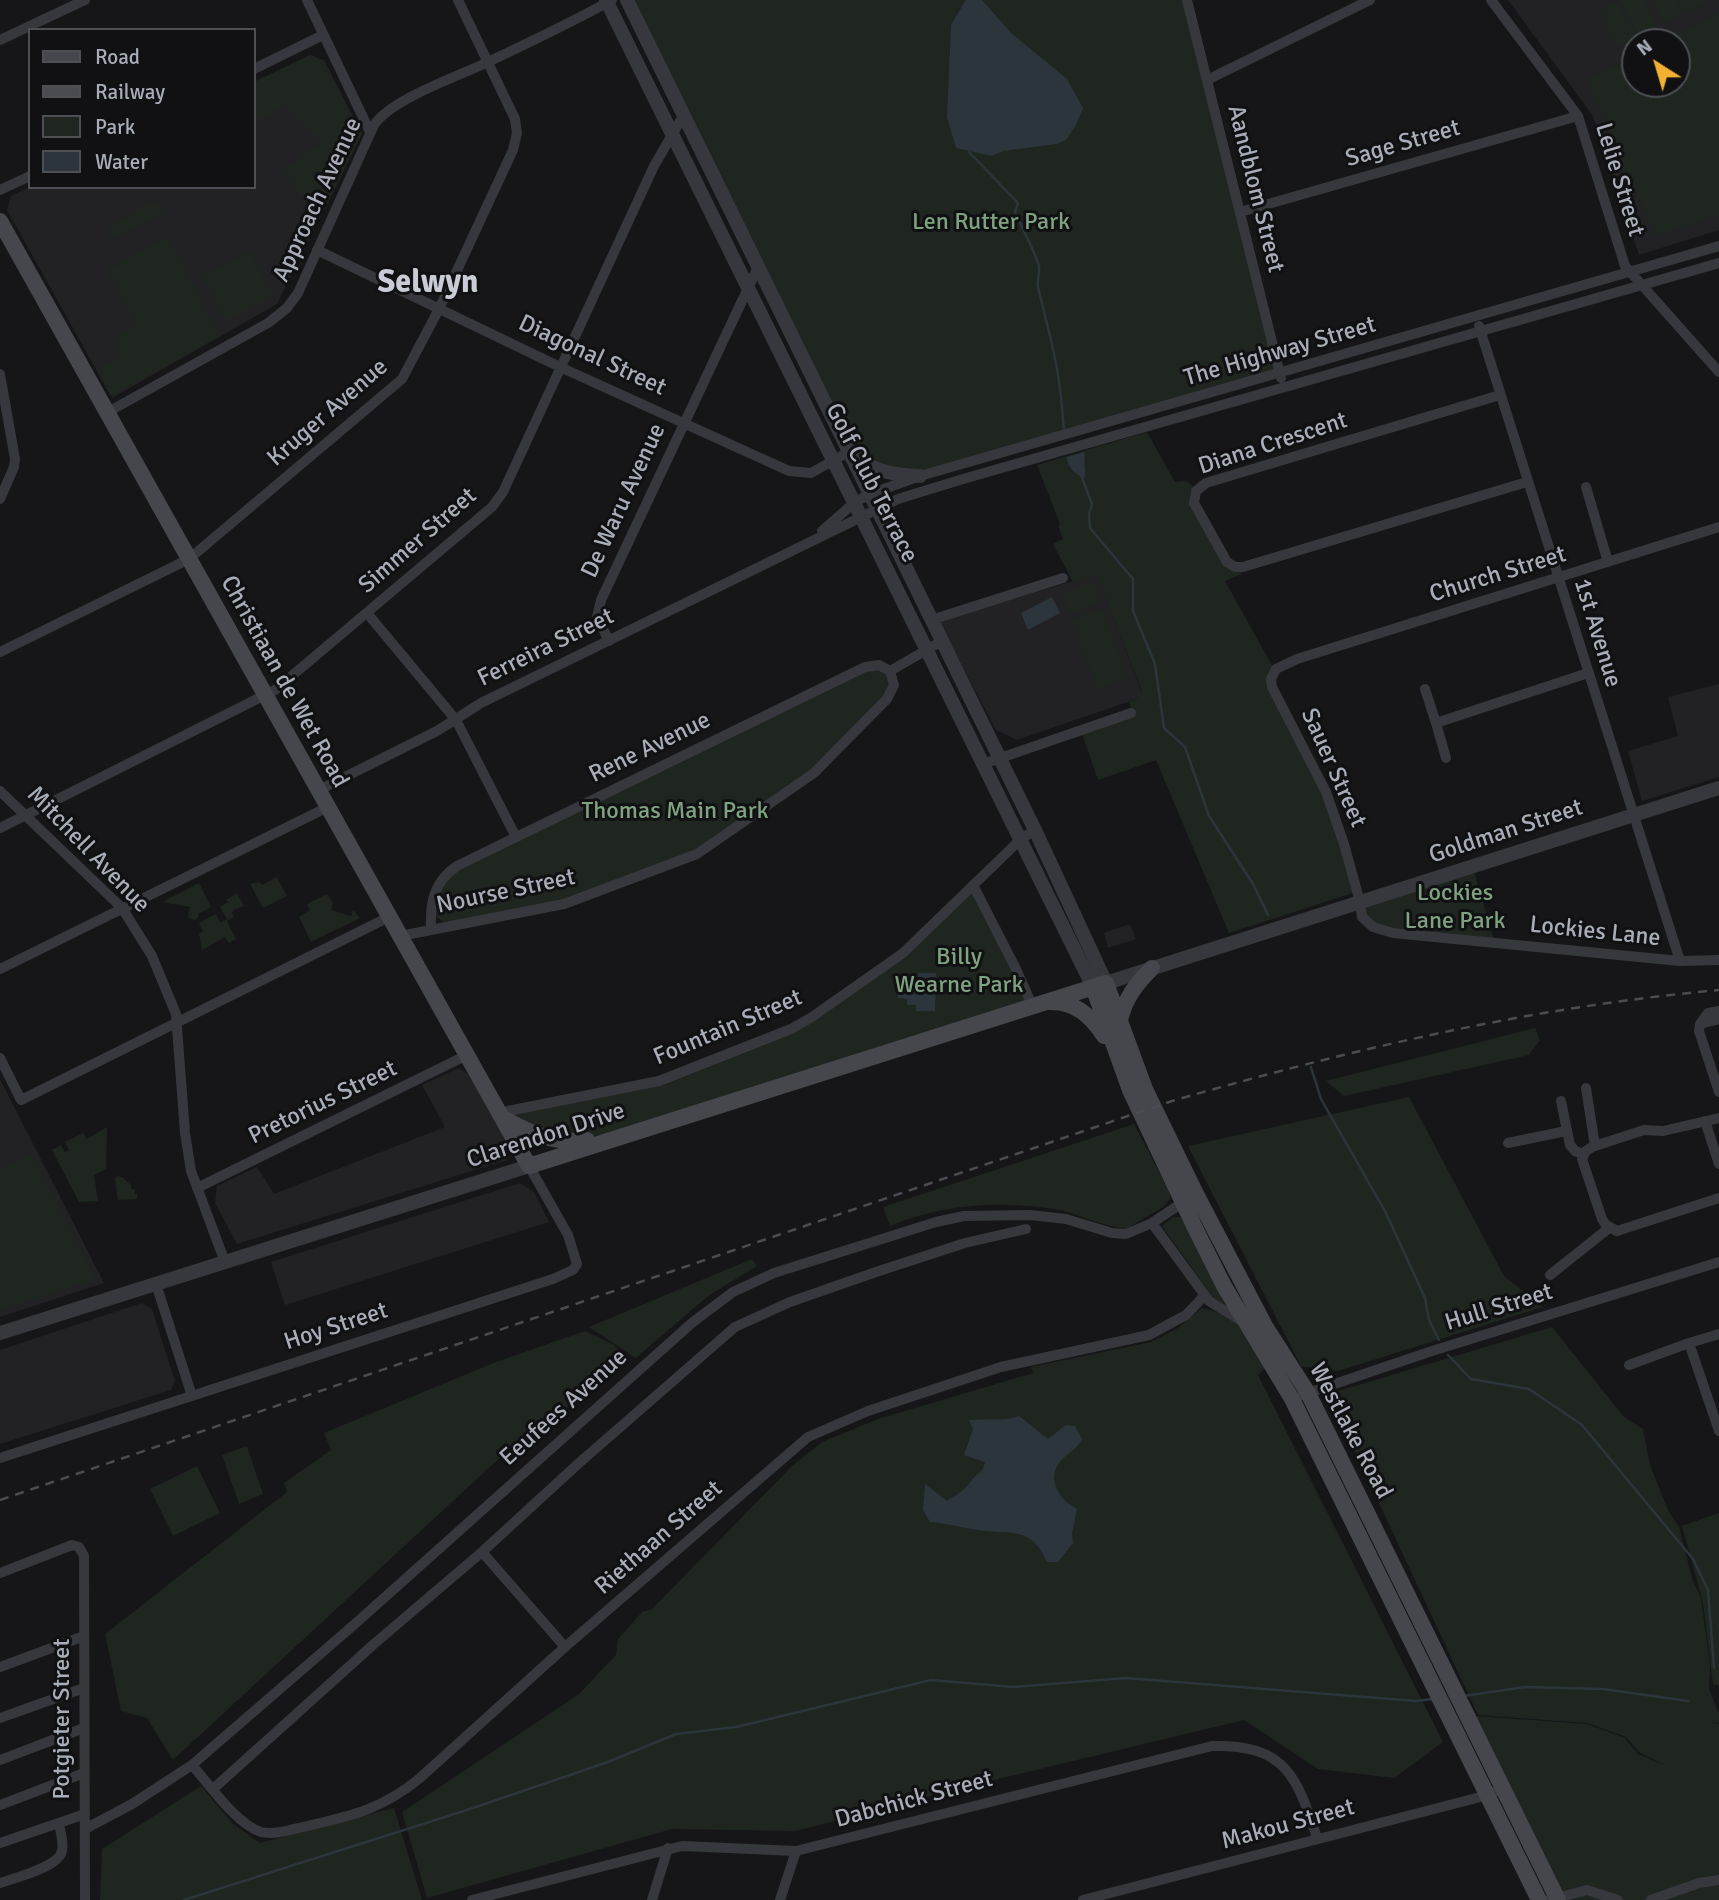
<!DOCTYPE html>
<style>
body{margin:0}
#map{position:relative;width:1719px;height:1900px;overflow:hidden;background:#161618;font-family:Signika,sans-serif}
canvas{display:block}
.legend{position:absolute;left:28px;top:28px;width:228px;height:161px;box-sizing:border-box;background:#111113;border:2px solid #4d4f55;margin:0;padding:9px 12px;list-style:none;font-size:21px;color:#a8adb8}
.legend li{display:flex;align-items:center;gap:14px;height:35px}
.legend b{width:35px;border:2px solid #4d4f55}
.north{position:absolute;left:1621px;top:28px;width:70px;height:70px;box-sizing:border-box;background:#111113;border:2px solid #4d4f55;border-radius:50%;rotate:323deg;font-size:19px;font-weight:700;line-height:28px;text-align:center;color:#a8adb8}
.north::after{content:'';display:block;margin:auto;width:24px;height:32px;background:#f2b134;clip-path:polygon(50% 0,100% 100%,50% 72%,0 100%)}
</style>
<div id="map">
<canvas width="1719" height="1900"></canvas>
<ul class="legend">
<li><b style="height:9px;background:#45474d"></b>Road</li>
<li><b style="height:9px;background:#4a4c52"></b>Railway</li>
<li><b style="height:19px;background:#1e261f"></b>Park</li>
<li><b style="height:19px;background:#2c353c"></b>Water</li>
</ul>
<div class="north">N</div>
</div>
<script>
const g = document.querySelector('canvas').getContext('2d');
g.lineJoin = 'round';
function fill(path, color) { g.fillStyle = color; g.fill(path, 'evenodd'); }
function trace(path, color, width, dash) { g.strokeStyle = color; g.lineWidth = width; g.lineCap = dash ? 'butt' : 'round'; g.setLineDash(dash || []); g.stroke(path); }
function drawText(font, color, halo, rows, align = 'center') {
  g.font = font + ' Signika,sans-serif'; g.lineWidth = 6; g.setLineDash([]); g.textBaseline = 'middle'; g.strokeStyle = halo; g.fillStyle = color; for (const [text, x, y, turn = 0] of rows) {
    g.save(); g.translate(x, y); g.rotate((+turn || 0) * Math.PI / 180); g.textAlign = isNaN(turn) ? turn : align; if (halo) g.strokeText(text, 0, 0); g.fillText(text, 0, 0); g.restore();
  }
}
const built = new Path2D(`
 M1508 0H1719V230L1639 255 1593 116ZM1635 42H1677V84H1635Z
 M310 55 324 60 362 134 277 304 112 398 7 210 11 196 30 187H254V82Z
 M1097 574 1142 693 1139 698 1017 740 996 730 939 621Z
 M1719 684V777L1642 801 1628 751 1678 736 1668 697Z
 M1130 924 1136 939 1108 948 1104 933Z
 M459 1068 468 1074 511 1146 507 1160 237 1244 215 1203 217 1186 257 1167 274 1194 445 1127 422 1085Z
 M0 1079 104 1283 0 1317Z
 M520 1183 534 1192 549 1222 285 1305 271 1262Z
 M142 1303 152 1309 175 1381 171 1390 0 1444V1350Z`);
const green = new Path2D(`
 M633 0H1184L1276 372 919 473 895 472 858 455Z
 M1622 0H1644L1658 26 1639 37 1620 1Z
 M1651 0H1676L1683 13 1664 23Z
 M1678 0H1703L1705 3 1686 14Z
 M1617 2 1638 38 1618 48 1599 12Z
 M1719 14V215L1655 235 1587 80 1635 56V84H1677V42H1663Z
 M310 55 322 61 362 134 328 203 298 193 283 169 323 143 285 104 254 125V82Z
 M152 202 162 204 165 212 112 240 109 232 111 225Z
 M168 237 220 336 111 396 97 371 121 356 112 340 137 325 107 270Z
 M250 251 273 296 226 321 202 276Z
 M1147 432 1175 482 1186 481 1193 486 1190 492 1192 507 1241 572 1242 574 1225 581 1273 667 1270 671C1302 744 1334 815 1353 893L1229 933 1156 760 1098 780 1082 734 1132 710 1129 702 1139 698 1138 695 1142 692 1097 575 1073 582 1053 544 1063 539 1058 526 1060 524 1037 465Z
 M1094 581 1101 601 1069 614 1062 593Z
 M1102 608 1128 677 1097 689 1071 620Z
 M871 668 886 671 890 690 812 770 697 850 566 900 446 924 435 916V900L450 875Z
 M1474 871 1494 940 1384 928 1366 918 1363 906Z
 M277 877 287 896 263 908 250 884 260 882 262 885Z
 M199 883 211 907 198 914V918L194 920 188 917 190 907 162 902Z
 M972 891 1027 1002 612 1134 565 1139 505 1115 628 1092 809 1022Z
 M237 893 244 906 234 910 232 913 234 917 227 921 236 939 229 943 225 937 202 950 199 934 203 931 199 923 216 914 220 923 227 919 220 907 228 902 226 900Z
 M327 894 333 903 331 910 351 916 353 910 360 918 311 942 299 917 310 910 307 904Z
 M1535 1028 1540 1040 1529 1055 1344 1096 1326 1081Z
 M1409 1097 1504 1276 1543 1307 1338 1371 1301 1366 1188 1146Z
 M1134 1124 1170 1193V1199L1163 1207 1126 1229C1118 1227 1108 1226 1100 1223 1088 1220 1076 1214 1064 1211 1006 1200 945 1203 890 1226L883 1207Z
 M107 1127 106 1169 94 1175 98 1201 79 1202 52 1150 61 1145 65 1152 69 1150 65 1142 83 1133 87 1139Z
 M31 1155 96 1279 0 1310V1170Z
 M117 1176 122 1177 131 1185V1189H134L135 1194H137V1199L118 1200 115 1179Z
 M1173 1217H1180L1184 1222 1227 1307 1216 1302 1162 1226Z
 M752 1259 757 1266 708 1296 636 1358 589 1327Z
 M1202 1308C1236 1315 1251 1337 1266 1367L1258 1375 1443 1742 1394 1778 1318 1769 1244 1720 969 1786 796 1831 672 1829 427 1898 402 1812 579 1694 616 1655 618 1639 642 1612 652 1609 792 1466 822 1442 878 1419 1033 1373 1031 1367 1151 1342 1178 1328Z
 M1552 1327 1624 1417 1643 1429 1650 1465 1668 1510 1679 1527 1692 1578 1701 1599 1710 1665 1709 1689 1719 1713V1723L1714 1722 1711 1726 1714 1723 1719 1724V1900H1566L1476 1716 1587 1724 1625 1738 1638 1754 1667 1766 1640 1753 1626 1737 1588 1723 1478 1715 1328 1394Z
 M585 1331 614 1345 624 1356 538 1434 532 1428 173 1760 147 1718 121 1711 105 1634 287 1492 284 1483 331 1450 324 1433 496 1362Z
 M247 1446 263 1494 239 1504 222 1455Z
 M197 1466 220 1513 173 1536 150 1489Z
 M1719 1513V1685H1713L1703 1603 1682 1526Z
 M201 1786 233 1824 260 1843 394 1808 422 1900H100L102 1849Z`);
const water = new Path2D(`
 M966 0H982L1011 33 1067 79 1083 108 1076 125 1066 140 1057 144 1003 151 992 156 956 148 947 117 951 25Z
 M1085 452C1083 461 1086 468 1085 478 1075 475 1067 466 1067 457Z
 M1052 597 1060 613 1028 630 1021 613Z
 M918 973H936L935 1011H916V1005H907V999L898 998 899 985H908L909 979H918Z
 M1019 1416 1048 1439 1066 1425 1075 1426 1082 1439C1075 1452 1065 1454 1059 1463 1046 1481 1061 1501 1077 1509L1072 1533 1073 1543 1058 1562H1047C1031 1525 1011 1535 978 1530 962 1528 947 1523 930 1522L923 1510 925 1484 947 1501C959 1493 964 1491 972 1480 978 1472 983 1473 985 1462L964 1455 973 1429 969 1420C987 1418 1002 1422 1019 1416Z`);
const stream = new Path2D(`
 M969 152 1018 203 1015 212C1021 226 1035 252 1039 266 1040 273 1037 280 1038 287 1045 317 1055 351 1059 382 1062 398 1062 414 1064 430
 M1081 475 1092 504 1089 514 1090 528 1133 579V611L1155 664 1164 728 1185 747 1209 816 1253 884 1268 915
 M1311 1067 1321 1099 1386 1213 1425 1298 1429 1320 1439 1340
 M1448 1355 1471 1379 1529 1389 1582 1425 1693 1559 1708 1590 1714 1668
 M1464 1696 1525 1687 1603 1689 1688 1701
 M184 1900 470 1809 608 1762 676 1734 736 1727 931 1680 1013 1687 1126 1678 1416 1701 1433 1699`);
const minor = new Path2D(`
 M307 0 370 132
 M1187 0 1281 378
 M1491 0 1578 116 1625 266 1719 372
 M0 40 85 0
 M254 69 323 35
 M1207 80 1370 0
 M0 190 30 176
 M1240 212 1578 116
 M317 250 560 367 789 471 811 473 850 451
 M1479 326 1680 961
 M0 374 15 459 14 467 0 499
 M1500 395 1206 483 1196 491 1194 503 1227 562 1235 567H1243L1527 482
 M108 412 268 323 287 308 298 293 374 125C392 99 456 77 486 63 528 43 571 23 612 0
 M1586 487 1608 562
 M1719 527 1297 659 1276 669 1271 679 1272 687 1326 792 1344 844 1360 902 1362 917 1373 927 1393 933 1680 961 1719 960
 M822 531 855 502 870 494 920 476 1719 246
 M367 613 456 720 516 837
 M931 620 1063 578
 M609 641 597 617 601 600 758 267
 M0 652 189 559 402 379 440 307 513 150 517 133 515 119 458 0
 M1425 689 1436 723 1588 673
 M1436 723 1446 758
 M983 764 1131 713
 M319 790 437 731 481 703 898 499 963 479 1719 263
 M0 791 122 908 152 956 176 1014 185 1133 191 1171 225 1262
 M0 828 275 690 492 507 503 492 654 166 683 116
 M973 885 1016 969 1032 1005
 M431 930C430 903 433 882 457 866L865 667 879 665 890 671
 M400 936 564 904 697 854 814 773 887 699 894 685 890 671 942 641
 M0 969 328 807
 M1700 1024 1699 1031 1719 1092
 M1700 1024 1708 1013 1719 1011
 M1700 1024 1719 1019
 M0 1058 21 1100 389 917
 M1586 1088 1595 1146
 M1561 1101 1570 1145 1575 1151 1583 1154
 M498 1113 659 1081 791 1029 812 1017 903 953 1021 839 1035 830
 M1719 1118 1663 1131 1644 1130 1592 1147 1586 1151 1582 1159 1602 1219 1606 1225 1617 1231 1719 1198
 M1705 1121 1719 1164
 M1508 1143 1566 1131
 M197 1188 467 1055
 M1152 1223 1209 1301 1243 1322
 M1550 1275 1609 1228
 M156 1284 192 1396
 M1719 1334 1689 1343 1719 1431
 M1629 1365 1689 1343
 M1302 1395 1432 1351 1719 1262
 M0 1458 553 1279 573 1270 577 1264 568 1235 529 1166
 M482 1552 565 1647
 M0 1573 72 1545 79 1547 84 1556 85 1900
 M0 1667 84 1636
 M0 1718 84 1688
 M0 1760 84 1728
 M192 1765C209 1784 237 1825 261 1832 274 1835 290 1830 303 1827 351 1816 381 1810 420 1778L565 1647 808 1437 868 1411 1001 1367 1149 1335 1186 1315 1205 1295
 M213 1789 374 1644 482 1552 579 1463 735 1327 790 1302 876 1272 965 1243 1026 1229
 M0 1805 84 1773
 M85 1829 132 1804 192 1765 356 1623 693 1322 733 1292 774 1273 936 1222 964 1216 1030 1215 1066 1219 1112 1233 1126 1234 1152 1223 1188 1199
 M0 1843 85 1814
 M0 1883C15 1878 59 1867 62 1851 64 1842 60 1831 59 1823
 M472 1900 682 1846 796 1851 1212 1746C1286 1744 1297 1777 1317 1838
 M652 1900 668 1848
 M780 1900 796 1851
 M1083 1900 1488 1795 1503 1787
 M1549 1900 1587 1890 1618 1900
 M1651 1900 1699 1883 1719 1880`);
const tertiary = new Path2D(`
 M606 0 1093 987
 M627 0 1035 830 1106 983 1719 788
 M853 454C873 472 895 475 920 476
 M0 1333 529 1166`);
const secondary = new Path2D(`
 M0 221 529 1166 1106 983 1145 1089 1196 1194 1265 1326 1308 1393 1558 1900
 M1093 987 1130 1090 1195 1228 1224 1286 1292 1399 1539 1900
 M1049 1002C1075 1001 1091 1016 1104 1036
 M1120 1020C1125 998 1137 983 1152 968
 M503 1118C531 1134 555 1144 587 1140`);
const rail = new Path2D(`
 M0 1500 1172 1101C1352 1049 1532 1007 1719 990`);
const streetNames = [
 ["Sage Street",1403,144,-16],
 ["Lelie Street",1619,180,73],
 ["Aandblom Street",1255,189,76],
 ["Approach Avenue",318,200,-65],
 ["The Highway Street",1280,352,-16],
 ["Diagonal Street",592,356,25],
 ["Kruger Avenue",328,413,-41],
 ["Diana Crescent",1273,444,-18],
 ["Golf Club Terrace",871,483,63],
 ["De Waru Avenue",624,501,-65],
 ["Simmer Street",418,541,-41],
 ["Church Street",1498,575,-17],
 ["1st Avenue",1597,633,73],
 ["Ferreira Street",546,648,-26],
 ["Christiaan de Wet Road",284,682,61],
 ["Rene Avenue",650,748,-26],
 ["Sauer Street",1333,768,66],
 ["Goldman Street",1506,832,-18],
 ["Mitchell Avenue",88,850,46],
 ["Nourse Street",506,892,-12],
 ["Lockies Lane",1595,932,6],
 ["Fountain Street",728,1028,-23],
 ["Pretorius Street",323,1103,-26],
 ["Clarendon Drive",546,1136,-18],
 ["Hull Street",1499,1308,-17],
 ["Hoy Street",336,1327,-18],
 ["Eeufees Avenue",564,1408,-42],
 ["Westlake Road",1350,1431,62],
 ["Riethaan Street",659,1538,-41],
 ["Potgieter Street",63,1719,-90],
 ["Dabchick Street",914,1800,-15],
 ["Makou Street",1288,1825,-15]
];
const parkNames = [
 ["Len Rutter Park",991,223],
 ["Thomas Main Park",675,812],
 ["Lockies",1455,894],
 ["Lane Park",1455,922],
 ["Billy",959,958],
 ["Wearne Park",959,986]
];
const districtNames = [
 ["Selwyn",428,284]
];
fill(built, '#222225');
fill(green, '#1e261f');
fill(water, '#2c353c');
trace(stream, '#2c353c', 2.5);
trace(minor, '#37383d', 10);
trace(tertiary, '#37383d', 14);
trace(secondary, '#45474d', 16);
trace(rail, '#4a4c52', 2.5, [9, 7]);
drawText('24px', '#a8adb8', '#111113', streetNames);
drawText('24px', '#7fa381', '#111113', parkNames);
drawText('bold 32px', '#c9ccd4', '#111113', districtNames);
</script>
